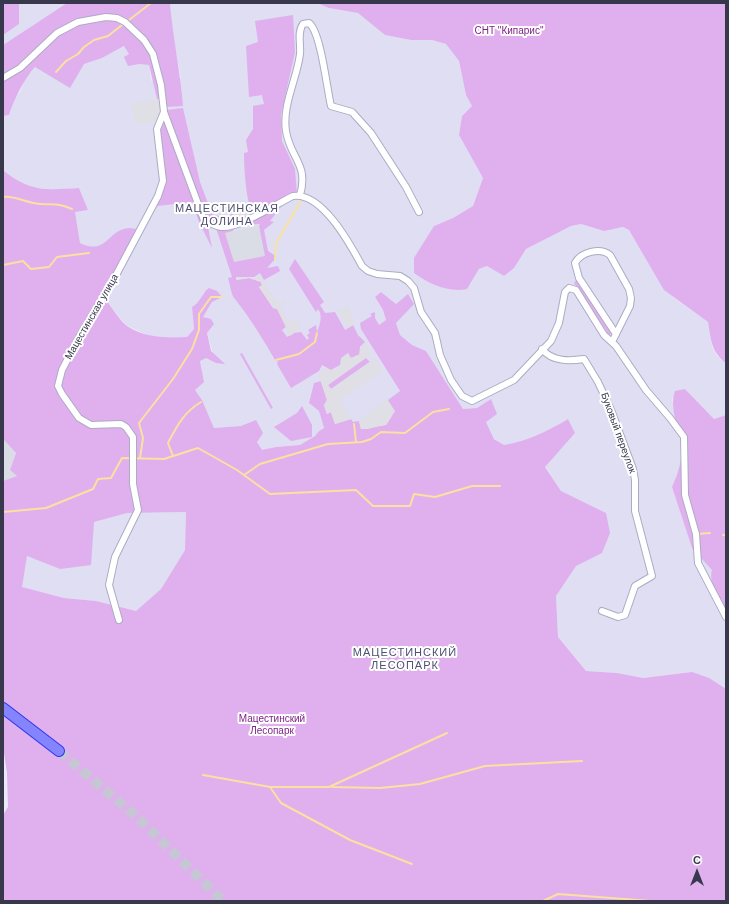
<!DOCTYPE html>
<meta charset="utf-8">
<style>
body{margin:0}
#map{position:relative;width:729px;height:904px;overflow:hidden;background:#eaeaf6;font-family:Helvetica,sans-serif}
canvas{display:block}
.frame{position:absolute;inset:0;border:4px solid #37384c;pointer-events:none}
.north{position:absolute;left:677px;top:852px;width:40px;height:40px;-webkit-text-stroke:3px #fff;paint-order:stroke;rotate:0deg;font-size:11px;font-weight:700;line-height:16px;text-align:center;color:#37384c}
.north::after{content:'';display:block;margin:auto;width:14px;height:18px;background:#37384c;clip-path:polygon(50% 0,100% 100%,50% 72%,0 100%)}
</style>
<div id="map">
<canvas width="729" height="904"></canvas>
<div class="frame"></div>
<div class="north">С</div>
</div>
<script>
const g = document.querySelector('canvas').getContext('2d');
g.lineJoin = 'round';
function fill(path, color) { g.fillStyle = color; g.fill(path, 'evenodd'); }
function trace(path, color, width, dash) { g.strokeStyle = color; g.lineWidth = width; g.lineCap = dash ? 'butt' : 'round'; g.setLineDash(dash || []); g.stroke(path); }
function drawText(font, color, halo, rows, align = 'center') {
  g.font = font + ' Helvetica,sans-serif'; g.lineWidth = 4; g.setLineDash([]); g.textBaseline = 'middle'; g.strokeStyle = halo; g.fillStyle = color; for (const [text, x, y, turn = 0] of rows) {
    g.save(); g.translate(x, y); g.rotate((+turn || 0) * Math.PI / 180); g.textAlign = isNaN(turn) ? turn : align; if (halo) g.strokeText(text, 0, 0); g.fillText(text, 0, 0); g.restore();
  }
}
const residential = new Path2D(`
 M19 3H67L3 45V35L19 23Z
 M170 3H317L329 8 358 13 385 35 411 40H432L446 44 459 61 466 95 472 106 462 116 459 135 483 178 473 206 453 218 434 226 467 289 479 269 487 266 504 276 514 268 526 249 571 226 581 224 604 231 623 227 629 230 674 298 708 322 712 347 717 356 726 363V415L714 419 685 389 672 399 681 445 680 467 672 487 692 548 726 576V689L692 672 643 678 617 673 586 671 558 637 556 596 576 566 602 553 606 513 561 491 545 466 575 433 568 419 545 433 517 443 504 445 494 438 486 422 491 399 477 408 463 409 426 351 412 345 400 335 396 323 408 294 396 304 381 292 375 297 383 310 386 320 372 330 362 329 400 391 395 411 386 425 353 422 351 419 335 424 331 412 327 414 321 381 314 383 309 403 319 411 324 428 319 431 315 436 300 445 276 447 262 451 257 442 241 426 214 428 202 400 195 390 202 369 200 361 206 358 216 363 207 333 214 323 203 317 212 302 221 296 203 292 200 303 192 307 194 329 187 337 165 339 148 335 126 325 105 299 135 230 129 228 120 232 100 246 91 248 80 243 75 212 88 210 79 188 56 190 33 187 18 183 3 173V116L9 115 14 99 20 92 26 77 36 67 84 64 102 58 125 46 129 54 139 64 149 65 151 81 181 78 173 36Z
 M186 512 185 550 161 589 136 611 96 601 64 598 21 587 27 556 60 569 94 522 127 513Z`);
const industrial = new Path2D(`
 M259 226 265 256 234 262 225 233Z
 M3 439 16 453 10 470 17 476 3 481Z`);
const green = new Path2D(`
 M3 3H19V24L3 35Z
 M67 3H170C173 38 180 71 183 106L166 107 163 98 157 99 149 65 139 64 128 66 124 57 129 54 124 46 102 58 84 64 70 88 35 67C24 79 14 99 9 115L3 116V45Z
 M317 3H726V363C711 352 711 339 708 322L664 290 629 230 623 227 604 231 581 224 571 226 526 249 514 268 504 276 487 266 479 269 467 289C449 293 429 284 414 273V258L434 226 453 218 473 206 483 178 459 135 462 116 472 106 466 95 459 61 446 44 432 40H411L385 35 358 13 329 8Z
 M293 15 295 52 281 115 282 141 295 169 297 195 287 199 270 221 274 222 264 230 268 251 274 255 275 259 267 268 278 266 280 271 264 280 260 273 254 277 236 278 237 280 249 278 261 282 262 286 259 287 273 308 277 309 287 326 282 330 287 337 294 333 301 332 307 340 309 338 307 335 310 333 308 330 316 325 317 332C320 325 323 315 318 309L316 312 289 269 295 259 324 302 320 305 325 313 335 312 345 330 353 325 358 335 365 342 360 347V354L351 358 348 353 341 358 340 365 331 370 322 365 319 371 291 388 277 364 278 362 275 360C263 339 250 318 235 299 231 295 230 284 228 278L232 277 215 225 207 222 212 248 199 222 192 202 157 206 166 178 157 136 166 110 183 108 200 182 212 214 222 217 233 214 235 224 254 216C246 207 244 166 244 153L248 152 246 140 253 129V106L264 104 262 95 249 97 246 46 258 42 255 21ZM260 224 259 226 265 256 234 262 225 233 233 231 235 225Z
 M4 171C30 192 47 190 79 188L88 210 75 212 80 243C107 256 107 230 129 228 133 228 139 230 144 229L105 299C111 306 120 321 127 326 145 338 167 338 187 337L194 329 192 307C201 302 201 294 209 288L217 291 222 297 212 302 203 317 211 319 214 324 207 333 211 351 225 364 216 363 206 358 200 361 204 382 195 390 202 400 214 428 241 426 256 420 263 433 257 442 262 450 276 447 300 445 315 436 319 431 324 428 319 411 309 403 314 383 321 381 327 400 324 405 327 414 331 412 335 424 351 419 353 422 359 421 361 429 386 425 394 411 388 400 400 391 361 329 360 323 372 316 370 314 375 312V318L379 325 386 320 383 310 375 297 381 292 396 304 408 294 414 304 396 323 400 335 412 345 426 351 463 409 477 408 491 399 497 414 486 422 494 439 504 445C528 441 548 431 568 419L575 433 545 467 561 491 606 513 610 533 602 553 576 566 556 596 558 637 586 671 617 673 643 678 692 672 709 678 726 689V901H3V815L8 807 7 773 3 746V481L17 476 10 470 16 453 3 439ZM186 512 185 550 161 589 136 611 96 601 64 598 22 587 27 556 60 569 91 565 94 522 127 513Z
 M577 279 612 333 609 335 574 283Z
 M242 353 273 408 271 409 240 354Z
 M366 358 370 362 331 389 328 385Z
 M685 389 714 419 726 415V613C720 602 708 582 712 570L692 548 672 487C678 473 683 460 681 444 679 427 669 408 675 391Z
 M302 406 312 425V437L291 441 274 427 297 413Z`);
const parking = new Path2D(`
 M163 98V106L158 123H136L131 104Z
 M251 210 254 216 235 225 233 214Z
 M236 277H261L277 303 284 300 286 303 279 307 290 322 295 319 301 328 290 336 277 309 273 308 259 287 262 285 261 282 249 278 236 280Z
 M347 306 355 324 348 328 338 311Z
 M364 343 371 354 328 385 331 389 375 358 383 371 339 400 351 419 335 424 331 412 327 414 324 405 327 400 319 377 320 373 326 368 331 370 341 365V359L348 353 351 358 359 355 360 347Z
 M387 399 395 411 387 424 368 429H361L359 421Z`);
const stream = new Path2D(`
 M129 20 151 3
 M56 72 66 61 78 54 84 47 94 40 108 36 122 25
 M3 197C15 195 28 204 41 204 55 205 58 203 72 209
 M275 259 276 243 302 199
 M3 265 23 261 31 269 49 267 57 257 89 253
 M276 360 299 354 315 342 317 333
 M354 424 356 442
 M173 456 168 443C177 426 184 412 201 402
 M140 458 143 438 139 423 173 379 192 349 199 330V314L211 297H222
 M244 475 260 464 328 444 362 442 371 439 381 432 405 433 433 412 449 409
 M3 512 46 508 93 489 98 479 111 478 122 458 164 459 198 448 237 470 270 494 356 490 373 506H410L414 494 435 497 472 486H500
 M697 534 710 533
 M723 535H726
 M203 775 270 787H329L447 733
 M270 787 281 803 350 840 412 864
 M332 787 380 788 420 784 485 766 582 761
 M543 901 558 894 651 901`);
const trunkTunnel = new Path2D(`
 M59 751 138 818 223 901`);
const minor = new Path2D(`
 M3 78 20 68 57 33 78 22 106 17 117 18 125 22 144 40 153 54 161 85 164 112 204 220C210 223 215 226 221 227 239 229 276 204 293 196 322 192 350 244 362 266L368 271 377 274 400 276 408 281 414 288 421 312 435 333 440 355 451 380 462 396 472 401 514 380 551 341 559 323 565 292 569 288 576 290 604 335 616 346 646 390 670 418 684 437 685 495 696 534 698 563 726 617
 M300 195C309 164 290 158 286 131 282 105 297 79 300 54 301 44 297 32 303 24L309 23C321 32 327 90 331 106L352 112 371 133 406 187 419 212
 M612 342 630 306 631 298 629 289 610 255C600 247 581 252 575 263L579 278 616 334
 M542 349C552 362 570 361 584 359L598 382 611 410 633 469 635 480V511L652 576 635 586 625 615 618 617 602 611
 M119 620 109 585 115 557 138 510 133 484V437L126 427 121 424 91 425 79 418 62 394 58 386 62 370 78 339 115 277 158 196 163 181 157 129 164 112`);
const trunk = new Path2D(`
 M3 708 59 751`);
const parkNames = [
 ["СНТ \"Кипарис\"",509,31],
 ["Мацестинский",272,719],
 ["Лесопарк",272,731]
];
const streetNames = [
 ["Мацестинская улица",92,317,-60],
 ["Буковый переулок",618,433,70]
];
const neighbourhoodNames = [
 ["МАЦЕСТИНСКАЯ",227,209],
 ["ДОЛИНА",227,222],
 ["МАЦЕСТИНСКИЙ",405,653],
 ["ЛЕСОПАРК",405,666]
];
fill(residential, '#dfdef2');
fill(industrial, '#dbdde6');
fill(green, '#e0afee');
fill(parking, '#dfdfe5');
trace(stream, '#f8e1a1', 2);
trace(trunkTunnel, '#c6c6d4', 10, [10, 5]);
trace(minor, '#abacc3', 8);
trace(trunk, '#2c35ee', 12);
trace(minor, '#fff', 6);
trace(trunk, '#8584ff', 10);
drawText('10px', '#7f2285', '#fff', parkNames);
drawText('10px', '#37384c', '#fff', streetNames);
g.letterSpacing = '1px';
drawText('11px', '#4d5070', '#fff', neighbourhoodNames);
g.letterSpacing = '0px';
</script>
